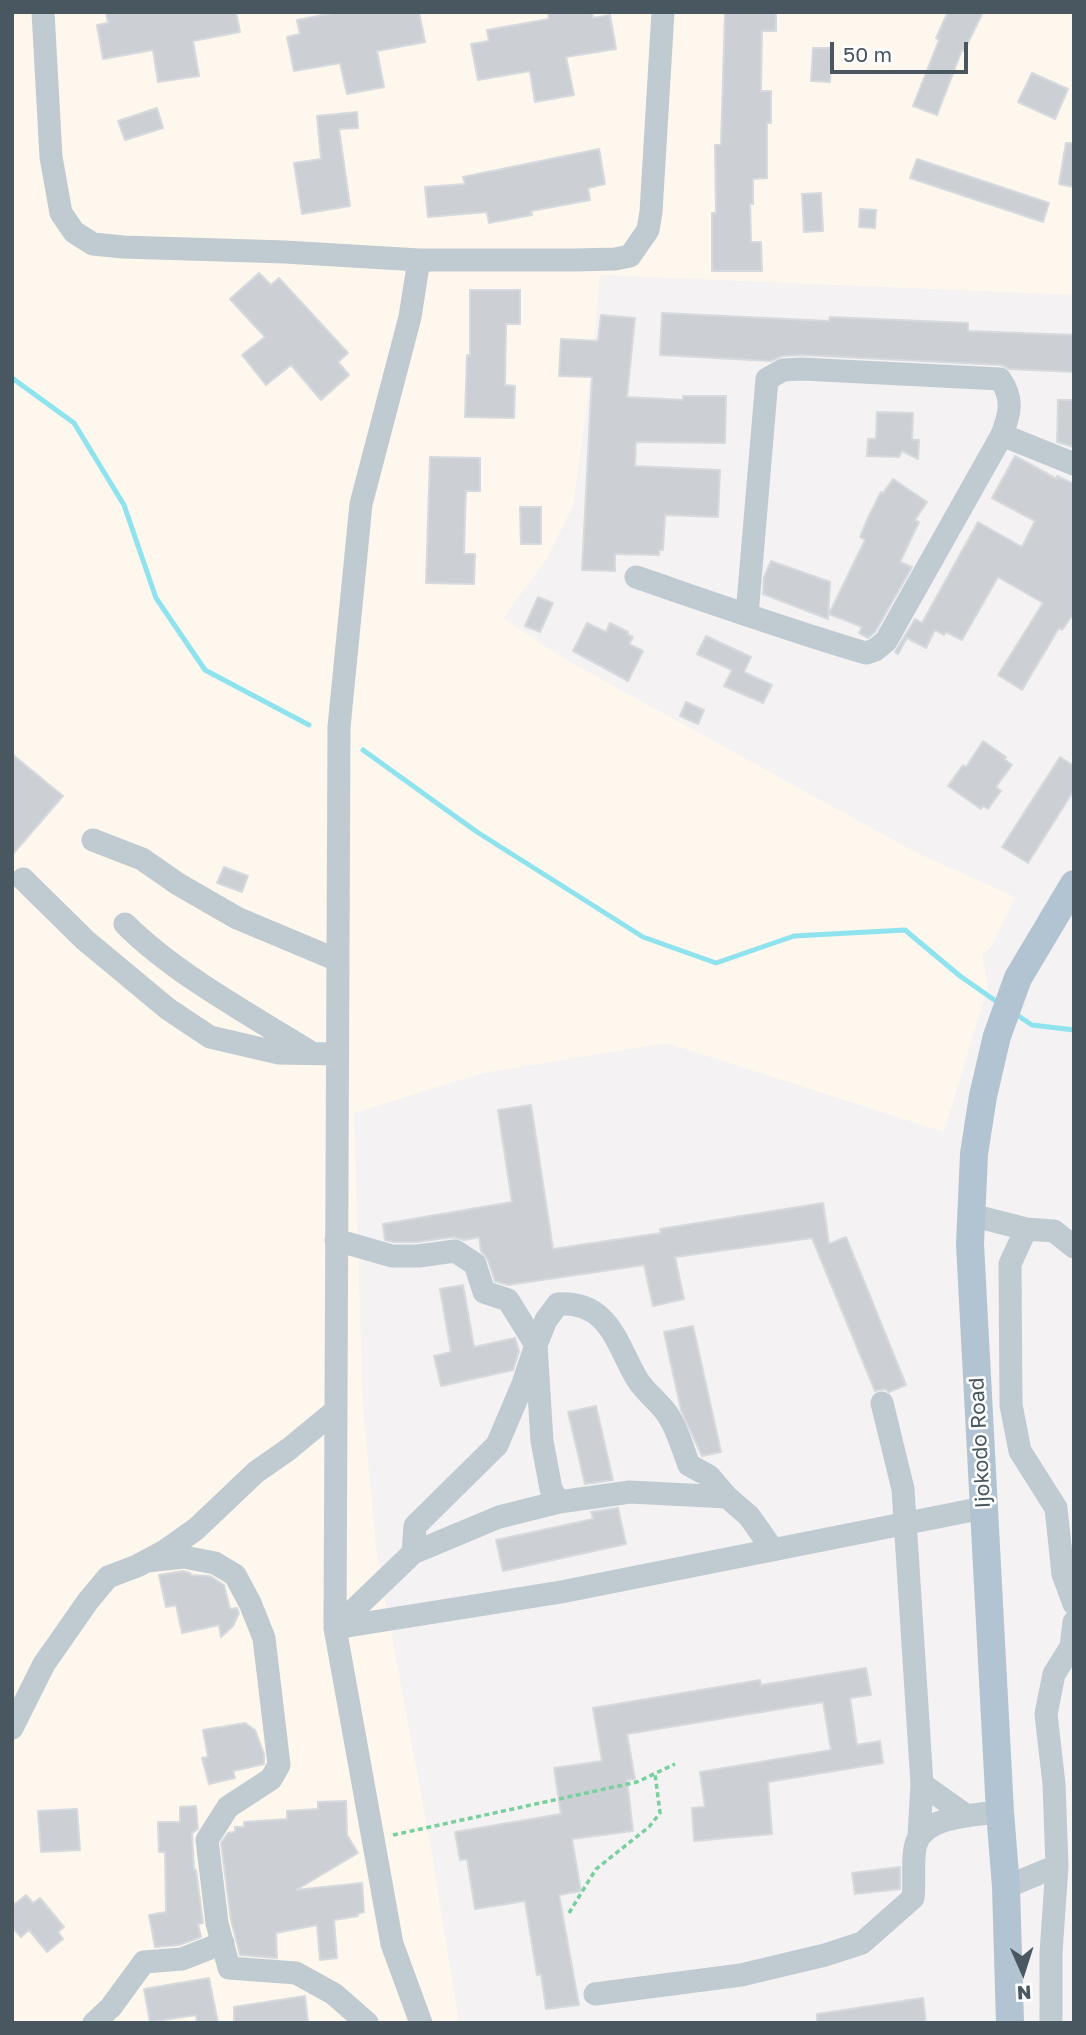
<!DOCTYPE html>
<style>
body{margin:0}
#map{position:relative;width:1086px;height:2035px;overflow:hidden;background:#f4f2f2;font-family:"Golos Text",sans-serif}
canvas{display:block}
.frame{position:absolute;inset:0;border:14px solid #495760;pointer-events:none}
.north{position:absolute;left:988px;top:1937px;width:70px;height:70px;-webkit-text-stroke:5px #fff;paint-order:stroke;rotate:177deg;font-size:19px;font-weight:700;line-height:28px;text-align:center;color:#495760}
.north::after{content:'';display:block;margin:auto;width:24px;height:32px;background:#495760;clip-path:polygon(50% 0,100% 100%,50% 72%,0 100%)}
.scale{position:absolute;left:830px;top:42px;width:138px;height:32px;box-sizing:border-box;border:4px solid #495760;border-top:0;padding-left:9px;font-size:21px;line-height:24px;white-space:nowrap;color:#495760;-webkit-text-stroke:5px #fff;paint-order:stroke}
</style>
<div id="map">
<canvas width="1086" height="2035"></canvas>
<div class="frame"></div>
<div class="north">N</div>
<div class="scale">50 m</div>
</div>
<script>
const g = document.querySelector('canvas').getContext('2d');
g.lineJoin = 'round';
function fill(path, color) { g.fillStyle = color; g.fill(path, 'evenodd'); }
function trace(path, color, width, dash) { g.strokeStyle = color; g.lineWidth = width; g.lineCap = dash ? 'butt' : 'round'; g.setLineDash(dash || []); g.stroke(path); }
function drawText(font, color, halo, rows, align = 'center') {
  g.font = font + ' "Golos Text",sans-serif'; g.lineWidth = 5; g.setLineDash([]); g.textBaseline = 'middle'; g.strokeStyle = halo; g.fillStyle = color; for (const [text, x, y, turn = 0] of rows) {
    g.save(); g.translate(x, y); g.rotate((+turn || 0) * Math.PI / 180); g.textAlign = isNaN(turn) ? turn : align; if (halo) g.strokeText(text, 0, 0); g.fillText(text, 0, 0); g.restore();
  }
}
const commercial = new Path2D(`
 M12 12H1074V295L600 275 589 390 573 506 546 560 503 618 563 658 915 852 1015 897 992 946 982 955 988 986 944 1132 667 1043 483 1073 354 1113 363 1407 377 1556 430 1842 459 2023H12Z`);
const stream = new Path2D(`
 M12 378 74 423 124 505 156 598 205 670 309 725
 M363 750 477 832 643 937 716 963 794 936 905 930 960 976 1000 1004
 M1014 1013 1032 1025 1074 1030`);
const building = new Path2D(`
 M106 12H236L240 32 193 41 199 76 158 82 153 50 103 59 97 25 108 23Z
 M339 12H419L425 42 377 51 384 87 347 94 340 63 294 71 287 37 300 34 297 20Z
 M548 12H592L593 18 610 15 616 49 566 57 574 95 535 102 530 71 478 80 471 44 489 41 487 30 549 19Z
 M725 12H776V31H762L761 91H771V123H767V178L753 179V204H750L751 242H761L762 271H712V213H716L715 145H721Z
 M948 12H983L964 51 962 50 937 115 913 106 939 40 936 38Z
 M813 48H832L830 82 811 81Z
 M1032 73 1068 89 1055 119 1018 102Z
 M157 108 163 128 125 140 118 121Z
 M357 112 358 128 339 129 350 206 302 214 294 163 321 159 317 116Z
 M1066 143H1074V187L1059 184Z
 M599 149 605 184 588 188 590 200 531 211 532 215 489 223 487 212 428 217 425 187 465 184 463 177Z
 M917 159 1049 203 1043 222 910 178Z
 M821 193 823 231 804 232 802 194Z
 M860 209 876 210 875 228 859 227Z
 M259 273 271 285 279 278 348 353 338 362 349 375 321 400 291 365 266 385 242 355 265 337 230 299Z
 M470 290H520V324H506L505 385 515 386 514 418 465 417 467 355 470 356Z
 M662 313 829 321 830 317 968 323V331L1074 335V372L1010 369 1001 365 803 355 782 356 771 361 660 355Z
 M601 315 635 318 627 397 683 400V396H726L725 443 636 442 635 466 720 470 718 517 665 515 663 550H659V555L615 554V571L582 570 592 377 559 376 561 339 598 341Z
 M1058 400H1074V447L1057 442Z
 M877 412 913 413 912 440H919L918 459 902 451 899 457 867 456 868 439H876Z
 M1015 456 1057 479V476L1074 484V613L1062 630 1059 628 1022 690 998 675 1043 603 998 577 962 640 946 632 944 635 935 630 926 648 907 638 898 654 895 652 915 619 922 623 978 522 1022 547 1035 521 992 498Z
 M430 457 480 458V491H466L465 516 464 554H475L474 584 426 583Z
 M893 479 927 502 915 520 919 522 900 562 912 567 875 632 868 638 859 633 862 627 829 614 865 540 860 537 867 520 881 492 883 493Z
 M520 507H541V544H521Z
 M771 561 830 582 828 619 763 594 764 577Z
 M538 597 553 603 540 632 525 626Z
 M587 623 606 632 610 623 628 632 627 634 633 637 629 644 643 651 628 681 573 651Z
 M706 636 751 657 744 672 772 685 763 703 724 686 732 670 697 654Z
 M686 702 704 710 698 724 680 716Z
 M983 741 1006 757 1004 759 1012 765 996 787 1001 791 988 809 983 806 981 809 948 786 963 765 966 767Z
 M12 754 63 796 12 855Z
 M1060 757 1074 766V790L1028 863 1002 847Z
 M224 867 248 876 242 892 217 883Z
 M531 1105 553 1249 661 1233 660 1229 823 1203 829 1244 846 1237 906 1385 889 1392 885 1389 875 1391 812 1238 675 1257 684 1299 653 1306 644 1265 508 1285 495 1281 488 1260 481 1251 479 1237 464 1240 453 1237 417 1242H394L385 1240 383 1224 512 1202 498 1110Z
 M463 1285 474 1347 515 1338 519 1351 513 1370 441 1386 434 1356 451 1352 440 1289Z
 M693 1326 721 1452 702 1456 681 1410 664 1332Z
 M596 1406 613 1480 585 1484 568 1412Z
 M618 1508 626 1544 503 1571 496 1540 593 1519 591 1512Z
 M183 1571 190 1573 191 1575 210 1576 224 1585 230 1609 237 1608 239 1613 233 1626 221 1637 219 1625 182 1633 176 1605 166 1607 159 1575Z
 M866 1668 871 1695 850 1698 857 1745 880 1741 883 1763 768 1782 772 1834 694 1841 692 1808 705 1807 700 1772 831 1750 823 1702 627 1734 635 1779 627 1780 633 1831 572 1839 581 1891 559 1895 579 2005 546 2009 541 1974 537 1975 525 1901 475 1909 467 1859 460 1860 455 1832 561 1814 554 1768 602 1761 593 1708 760 1680 761 1685Z
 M245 1723 255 1730 264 1754V1764L233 1771 235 1778 209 1784 202 1758 208 1757 203 1730Z
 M346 1801 347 1835 358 1853 296 1890 362 1883 364 1912 357 1914 358 1916 334 1920 337 1958 320 1960 317 1925 276 1933 277 1958 240 1955 231 1920 221 1843 228 1833 235 1832V1827H244V1822L287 1819V1811L318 1809V1802Z
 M196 1806 198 1829 192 1833 194 1870H196L203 1923 198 1924 201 1937 179 1945 155 1947 149 1915 166 1912 165 1852H159L158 1822H180V1807Z
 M77 1809 80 1850 41 1852 38 1811Z
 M900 1867V1889L855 1894 852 1873Z
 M26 1895 33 1903 40 1898 64 1927 58 1932 63 1939 47 1952 29 1930 21 1937 12 1927V1906Z
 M209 1978 218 2023H197L196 2015 150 2022 144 1989Z
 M305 1996 308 2023H234V2007Z
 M923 1998 926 2023H817V2014Z`);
const path = new Path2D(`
 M393 1835 637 1782 675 1764
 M569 1913 596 1869 649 1827 660 1813 655 1774`);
const minor = new Path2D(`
 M43 12 51 157 61 213 74 232 93 244 123 247 285 252 419 260 410 317 361 504 339 727 335 1628
 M419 260H575L615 259 630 256 648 230 651 212 663 12
 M1002 435 1074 464
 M636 577C712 603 788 630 866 653L875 650 886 641 1002 435C1010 413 1014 399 1000 379L802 369 783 370 767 379 747 615
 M93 840 142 859 178 884 237 918 337 960
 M23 879 85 940 168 1009 210 1037 279 1053 337 1054
 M125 924C175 974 252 1016 312 1053
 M971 1215 1026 1229 1010 1264 1011 1405 1020 1451 1056 1508 1063 1574 1074 1604
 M1026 1229 1054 1231 1074 1247
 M336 1240 392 1256H418L455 1251 475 1264 484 1292 508 1300 536 1345 523 1384 497 1445 415 1526 413 1553
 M882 1403 903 1489 922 1784 919 1835
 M559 1502 551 1489 542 1441 536 1345 546 1320 558 1304C609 1301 616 1343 637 1379 644 1391 657 1400 665 1411 677 1426 682 1448 689 1465L709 1476 727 1497
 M147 1561 184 1557 215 1563 235 1575 250 1603 264 1638 279 1765 271 1779 228 1807 207 1840 217 1923 229 1968 296 1973 334 1994 367 2023
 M335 1628 413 1553 499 1517 559 1502 630 1492 727 1497 749 1516 773 1550
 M12 1728 44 1664 88 1601 108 1577 137 1566 165 1551 196 1529 256 1472 289 1449 335 1411
 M922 1784 967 1816
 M1006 1887 1057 1866
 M595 1994 741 1975 825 1955 862 1943 913 1898C915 1882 912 1865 915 1848 920 1816 974 1815 1000 1812
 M94 2023 111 2007 144 1962 182 1959 223 1943
 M421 2023 392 1944 335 1628 561 1592 983 1508
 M1051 2023V1953L1057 1866 1054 1784 1046 1714 1054 1674 1071 1647 1074 1622`);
const major = new Path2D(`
 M1010 2023 1006 1887 1000 1812 970 1244 974 1154 983 1096 997 1036 1018 978 1074 884`);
const streetNames = [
 ["Ijokodo Road",980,1443,-93]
];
fill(commercial, '#fdf7ed');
trace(stream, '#8ee3ee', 5);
fill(building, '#ccd0d4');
trace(building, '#d6d9dd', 2);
trace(path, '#78d09d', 3.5, [5, 3.5]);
trace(minor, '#c0cbd1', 23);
trace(major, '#b2c4d1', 28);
drawText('21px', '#495760', '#fff', streetNames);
</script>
